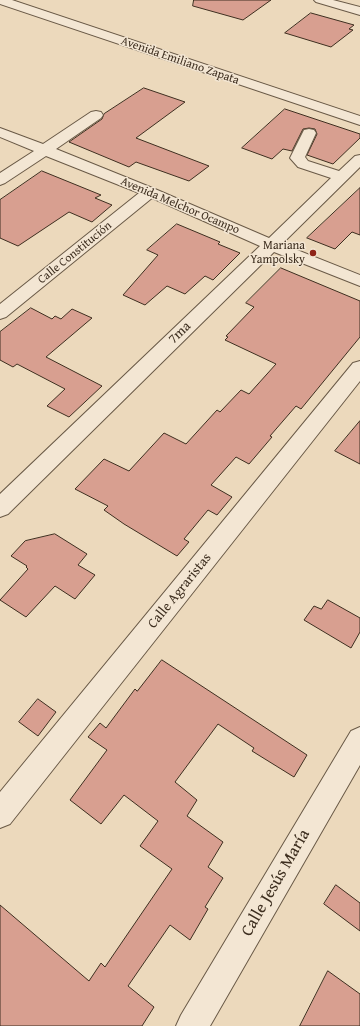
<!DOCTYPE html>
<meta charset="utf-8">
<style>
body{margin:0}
canvas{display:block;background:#ecd9bc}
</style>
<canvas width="360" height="1026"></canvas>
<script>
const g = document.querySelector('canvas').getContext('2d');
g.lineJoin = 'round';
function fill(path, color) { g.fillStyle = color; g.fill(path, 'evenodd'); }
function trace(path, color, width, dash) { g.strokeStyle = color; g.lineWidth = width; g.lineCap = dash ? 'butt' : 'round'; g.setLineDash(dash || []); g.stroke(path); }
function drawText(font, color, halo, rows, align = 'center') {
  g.font = font + ' "Gentium Book Plus",serif'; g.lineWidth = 3; g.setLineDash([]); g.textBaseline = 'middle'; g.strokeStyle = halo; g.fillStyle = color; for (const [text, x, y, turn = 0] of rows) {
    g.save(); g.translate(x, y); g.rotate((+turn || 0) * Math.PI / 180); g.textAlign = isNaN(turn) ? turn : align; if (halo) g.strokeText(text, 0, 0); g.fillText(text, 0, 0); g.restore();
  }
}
const building = new Path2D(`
 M194 0H271L243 20 193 6Z
 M311 13 354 25 349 29 353 30 331 47 285 33Z
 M144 88 185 102 136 138 209 166 189 181 136 162 129 167 69 142 102 119 104 114Z
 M285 109 360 134V138L333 164 307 155 317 134 315 129 309 128 303 129 292 151 283 149 272 159 242 148Z
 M42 171 101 195 95 198 112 205 92 222 69 212 18 246 0 238V200Z
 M360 188V235L352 232 335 249 307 238Z
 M177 224 220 242 218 244 240 253 213 280 205 276 185 294 167 286 145 305 123 295 158 255 147 250Z
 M281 268 360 301V337L301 409 296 406 270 436 272 437 249 464 236 457 211 485 232 497 217 515 208 510 184 539 189 542 177 556 124 524 104 510 108 506 75 489 104 459 129 471 164 433 186 444 217 410 220 412 241 390 249 394 276 364 225 340 228 337 226 336 254 307 246 303Z
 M31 308 52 319 55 316 61 319 72 309 92 318 46 357 102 386 69 417 47 406 65 389 17 364 13 367 0 360V332Z
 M360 421V464L335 451Z
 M55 534 87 554 78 565 95 575 75 599 55 586 26 617 0 600 28 569 26 567 27 566 11 556 25 541Z
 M328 600 360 618V632L351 648 304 620 314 606 321 609Z
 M162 660 307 755 294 777 252 751 254 748 218 724 175 782 197 800 187 816 223 842 208 867 223 878 205 907 208 909 190 940 170 925 128 986 154 1007 142 1026H0V905L89 981 101 963 105 967 172 869 140 846 158 821 124 795 101 824 70 800 107 750 88 737 100 723 106 728 135 689 137 691Z
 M38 699 56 712 38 736 19 722Z
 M336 885 360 903V931L324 904Z
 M328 971 360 994V1026H300Z`);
const minor = new Path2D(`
 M0 0H12L360 116V125L0 4Z
 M314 0H333L360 7V15L316 2Z
 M96 111 101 112 103 115 101 118 56 149 155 189 269 238 331 178 298 167 290 158 304 130 309 129 314 130 316 133 305 157 308 161 339 171 355 156 360 155V167L282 244 360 275V286L274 252 8 514 0 517V494L260 246 152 198 6 317 0 319V304L139 193 46 156 5 183 0 185V173L34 151 0 137V128L43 144 91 112Z
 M360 361V381L10 824 0 828V792L353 363Z
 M360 727V765L210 1026H176L181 1015 351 731Z`);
const markers = [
 [313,253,4,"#8f2418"]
];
const farStreetnames = [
 ["Avenida Emiliano Zapata",180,61,19],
 ["Avenida Melchor Ocampo",180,206,23],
 ["Calle Constitución",75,253,-39]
];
const farPoinames = [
 ["Mariana",305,246],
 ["Yampolsky",305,260]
];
const streetNames = [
 ["7ma",180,333,-44],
 ["Calle Agraristas",180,591,-51]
];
const nearStreetnames = [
 ["Calle Jesús María",276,883,-60]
];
fill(building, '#d89f90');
trace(building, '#3e2f20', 1);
trace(minor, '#6a5a47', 2);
fill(minor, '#f3e6d3');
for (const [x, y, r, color] of markers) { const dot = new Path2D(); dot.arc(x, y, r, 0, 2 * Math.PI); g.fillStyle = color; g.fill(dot); trace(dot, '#f3e6d3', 1.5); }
drawText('12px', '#3e2f20', '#f3e6d3', farStreetnames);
drawText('12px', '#3e2f20', '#f3e6d3', farPoinames, 'right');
drawText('14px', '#3e2f20', '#f3e6d3', streetNames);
drawText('17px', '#3e2f20', '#f3e6d3', nearStreetnames);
</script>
